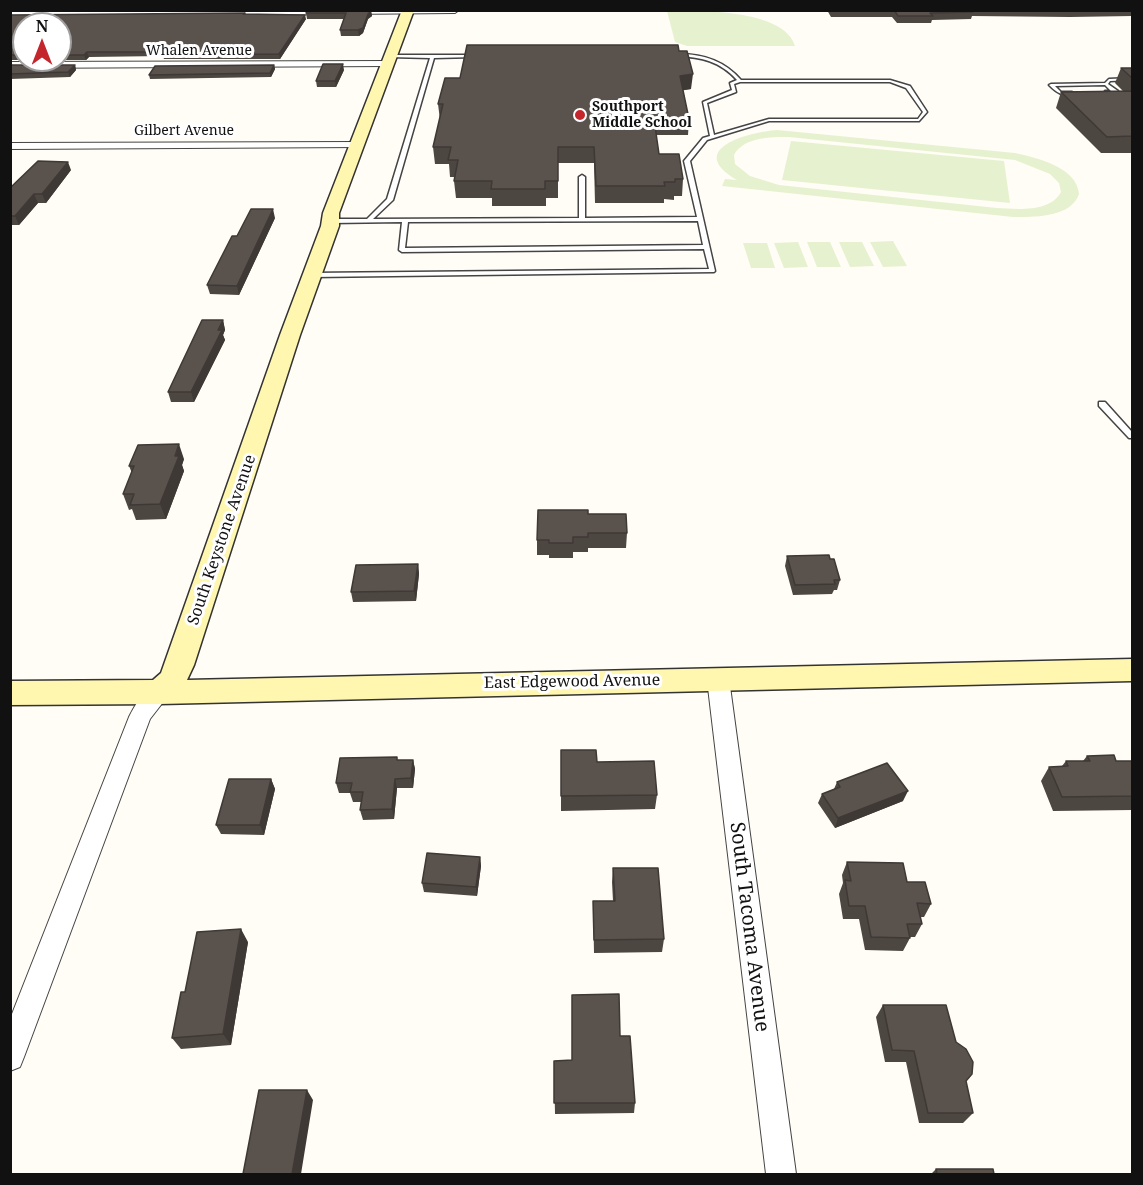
<!DOCTYPE html>
<style>
body{margin:0}
#map{position:relative;width:1143px;height:1185px;overflow:hidden;background:#fffdf5;font-family:"Noto Serif",serif}
canvas{display:block}
.frame{position:absolute;inset:0;border:12px solid #111;pointer-events:none}
.north{position:absolute;left:12px;top:12px;width:60px;height:60px;box-sizing:border-box;background:#fff;border:2px solid #a0a0a0;border-radius:50%;rotate:0deg;font-size:16px;font-weight:700;line-height:24px;text-align:center;color:#111}
.north::after{content:'';display:block;margin:auto;width:21px;height:27px;background:#c4262e;clip-path:polygon(50% 0,100% 100%,50% 72%,0 100%)}
</style>
<div id="map">
<canvas width="1143" height="1185"></canvas>
<div class="frame"></div>
<div class="north">N</div>
</div>
<script>
const g = document.querySelector('canvas').getContext('2d');
g.lineJoin = 'round';
function fill(path, color) { g.fillStyle = color; g.fill(path, 'evenodd'); }
function trace(path, color, width, dash) { g.strokeStyle = color; g.lineWidth = width; g.lineCap = dash ? 'butt' : 'round'; g.setLineDash(dash || []); g.stroke(path); }
function drawText(font, color, halo, rows, align = 'center') {
  g.font = font + ' "Noto Serif",serif'; g.lineWidth = 6; g.setLineDash([]); g.textBaseline = 'middle'; g.strokeStyle = halo; g.fillStyle = color; for (const [text, x, y, turn = 0] of rows) {
    g.save(); g.translate(x, y); g.rotate((+turn || 0) * Math.PI / 180); g.textAlign = isNaN(turn) ? turn : align; if (halo) g.strokeText(text, 0, 0); g.fillText(text, 0, 0); g.restore();
  }
}
const pitch = new Path2D(`
 M667 11C697 10 785 9 795 46H687L675 42Z
 M777 130 1015 153C1037 158 1077 167 1079 194 1071 218 1033 217 1013 217L722 186 725 179 737 180C684 149 749 132 777 130ZM789 137 1015 160 1050 174 1059 183 1061 192C1050 213 1016 209 997 208L779 185 750 176 735 164 734 155C744 137 770 137 789 137Z
 M791 141 1004 161 1010 203 782 180Z
 M893 241 907 266 883 267 870 242Z
 M798 242 808 267 784 268 774 243Z
 M807 242H830L841 267H817Z
 M839 242H862L874 266 850 267Z
 M743 243H767L775 268H751Z`);
const lane = new Path2D(`
 M674 54C701 53 724 60 741 80H890L910 86 927 112 919 121H769L707 140 690 161 715 271 714 272 312 277 309 275 312 273 709 269 704 249 402 252 399 250 402 222 331 223 328 221 331 219H367L387 199 430 58 389 57 391 55H476L478 56 476 57 434 58 393 200 373 219 579 218V177L582 175 585 177V218L697 217 684 161 703 138 710 136 703 102 732 90 730 83 737 80C720 61 701 57 676 56ZM740 82H890L906 88 923 112 918 119H769L714 135 707 103 736 92 734 84ZM698 221 703 245 405 248 408 222Z
 M1132 78V80L1110 81 1108 84 1118 91 1116 93H1105V91H1111L1105 85 1055 86 1061 92H1072L1074 93C1063 97 1057 93 1049 85L1051 84 1105 83 1109 79Z
 M1099 402H1105L1132 432V438H1129L1099 406Z`);
const street = new Path2D(`
 M459 10 455 13 10 17V11Z
 M391 61 393 63 388 66 10 68V62Z
 M357 142 362 145 361 147 10 149V143Z
 M718 671 725 673 729 679 796 1174H766L707 679 711 673Z
 M160 684 168 686 171 692 150 719 24 1057 20 1067 10 1071V1019L129 717C136 703 144 689 160 684Z`);
const secondary = new Path2D(`
 M402 10H414L339 213V226L300 335 194 665 187 680 1132 659V681L160 704 10 705V681L153 680 161 673 280 335 321 226 323 213Z`);
const wall = new Path2D(`
 M827 10H1132V16L1070 17 972 16 971 19 932 20 931 23H897L892 17H831Z
 M371 11 372 16 368 19 363 33 359 36H341L340 30 344 19H307L306 13Z
 M245 14 306 19 280 59H164L163 56 89 57 86 60H60V24H24V60H10V15Z
 M679 51 691 89 683 90 689 119 688 135H656L659 154 683 179 682 196H674V200L664 199V203H595L594 163H558V198H546V206H492V198H456L454 181 455 177H450L449 164H435L433 147 440 120 438 104 460 78Z
 M10 65H75L76 70 70 77 10 79Z
 M274 65 275 69 271 77 150 79 149 75Z
 M1121 68H1132V153H1101L1056 108 1061 92H1124L1115 83Z
 M344 70 336 87H317L316 81Z
 M71 170 46 203H38L19 225H10V188Z
 M275 218 239 295 210 294 207 285 237 236Z
 M223 320 225 330 223 335 225 340 194 402H171L168 392Z
 M184 459 182 465 184 471 166 519 136 520 132 509 129 510 123 494 132 473 129 466Z
 M588 514 627 533 626 548H588V552H573V558H549V555H537V540Z
 M787 556 830 559 840 580 837 590H834L832 594 793 595 785 566Z
 M418 564 419 574 416 601 353 602 351 592Z
 M561 750 657 795 655 809 561 811Z
 M1087 756 1116 761H1132V810L1053 811 1041 781 1049 767 1062 766 1066 761H1083Z
 M398 760H413L415 769 413 788H397L394 819 363 820 360 810 361 802H353L350 793H339L336 783Z
 M271 779 275 789 264 835 221 834 216 825Z
 M837 782 903 801 835 828 818 803 822 794 834 789Z
 M480 857 481 866 477 896 424 892 422 883Z
 M847 862 907 882 931 904 924 917H920L922 924 915 937H910V938L903 951 865 950 859 919H843L839 894 843 883 842 875Z
 M613 868 664 939 662 952 594 953 593 901H613L612 882Z
 M248 942 231 1045 181 1049 172 1038 185 992Z
 M883 1005 956 1042 972 1074 966 1081 973 1113 963 1123H919L906 1062H885L876 1017Z
 M620 1036 635 1103 634 1113 555 1114 554 1061 572 1060Z
 M936 1169 937 1174H931Z`);
const shadedWall = new Path2D(`
 M371 11 372 16 368 19 363 33 359 36 358 30 368 14Z
 M305 15 306 19 280 59 279 54Z
 M87 52 89 57 86 60 84 55Z
 M343 64 344 70 336 87 335 81Z
 M75 65 76 70 70 77 68 72Z
 M274 65 275 69 271 77 270 73Z
 M693 74 691 89 679 91 680 76Z
 M68 162 71 170 46 203 42 194Z
 M34 194 38 203 19 225 15 216Z
 M273 209 275 218 239 295 237 286Z
 M223 320 225 330 223 335 225 340 194 402 191 392Z
 M179 444 184 459 182 465 184 471 166 519 160 504Z
 M418 564 419 574 416 601 414 591Z
 M413 760 415 769 413 788 411 778Z
 M271 779 275 789 264 835 260 825Z
 M395 779 397 788 394 819 392 809Z
 M908 791 903 801 835 828 838 818Z
 M480 857 481 866 477 896 476 887Z
 M241 929 248 942 231 1045 223 1034Z
 M307 1090 313 1100 301 1174H292Z`);
const building = new Path2D(`
 M894 10H972L973 12 930 13 933 16H898Z
 M307 11H371L368 14 363 28 358 30H340L346 13H306Z
 M245 13 243 14 305 15 279 54 162 55 164 52H87L84 55H60V24H24V55H10V15Z
 M467 45H678L679 51H687L693 74 680 76 689 119H654L659 154H679L683 179H675V182H664L665 186H596L594 147H558V181H545V189H491L492 181H454L458 160H448L451 147H433L443 104H438L445 78H460Z
 M323 64H343L335 81H316Z
 M10 65H75L68 72 10 74Z
 M274 65 270 73 149 75 155 66Z
 M1121 68H1132V78Z
 M1132 91V136L1107 137 1061 92Z
 M38 161 68 162 42 194H34L15 216H10V188Z
 M251 209H273L237 286 207 285 232 236H237Z
 M202 320H223L218 330H222L191 392H168Z
 M179 444 175 456H179L160 504 130 505 134 494H123L134 466H129L138 445Z
 M538 510H588V514H626L627 533H588V537H573V543H549V540H537Z
 M829 555 830 559H834L840 580H834L835 584 795 585 787 556Z
 M418 564 414 591 351 592 356 565Z
 M561 750H596L597 762 654 761 657 795 561 796Z
 M1114 755 1116 761H1132V796L1062 797 1049 767 1068 766 1066 761H1090L1087 756Z
 M397 757V760H413L411 778 395 779 392 809 360 810 363 792H350L352 783H336L340 758Z
 M887 763 908 791 838 818 822 794 840 787 837 782Z
 M229 779H271L260 825H216Z
 M427 853 480 857 476 887 422 883Z
 M847 862 903 863 907 882H925L931 904 917 903 922 924H907L910 938 871 937 865 906H849L845 880 851 881Z
 M613 868H658L664 939 594 940 593 901H615Z
 M241 929 223 1034 172 1038 181 992H185L197 932Z
 M619 994 620 1036H630L635 1103H554V1061L572 1060V995Z
 M883 1005H946L956 1042 966 1049 973 1062 972 1074 966 1081 973 1113H928L914 1051 892 1050Z
 M259 1090H307L292 1174H243Z
 M936 1169H993L994 1174H937Z`);
const markers = [
 [580,115,6,"#c4262e"]
];
const farStreetnames = [
 ["Whalen Avenue",199,51],
 ["Gilbert Avenue",184,131]
];
const farPoinames = [
 ["Southport",592,107],
 ["Middle School",592,123]
];
const streetNames = [
 ["South Keystone Avenue",222,540,-71],
 ["East Edgewood Avenue",572,682,-1]
];
const nearStreetnames = [
 ["South Tacoma Avenue",749,927,83]
];
fill(pitch, '#e6f2cf');
trace(lane, '#444', 3);
trace(street, '#444', 2);
trace(secondary, '#333', 3);
fill(lane, '#fff');
fill(street, '#fff');
fill(secondary, '#fff6b0');
fill(wall, '#4d4742');
fill(shadedWall, '#3f3936');
fill(building, '#5a524d');
trace(building, '#3f3936', 1.5);
for (const [x, y, r, color] of markers) { const dot = new Path2D(); dot.arc(x, y, r, 0, 2 * Math.PI); g.fillStyle = color; g.fill(dot); trace(dot, '#fff', 2); }
drawText('14px', '#111', '#fff', farStreetnames);
drawText('bold 14px', '#111', '#fff', farPoinames, 'left');
drawText('16px', '#111', '#fff', streetNames);
drawText('20px', '#111', '#fff', nearStreetnames);
</script>
